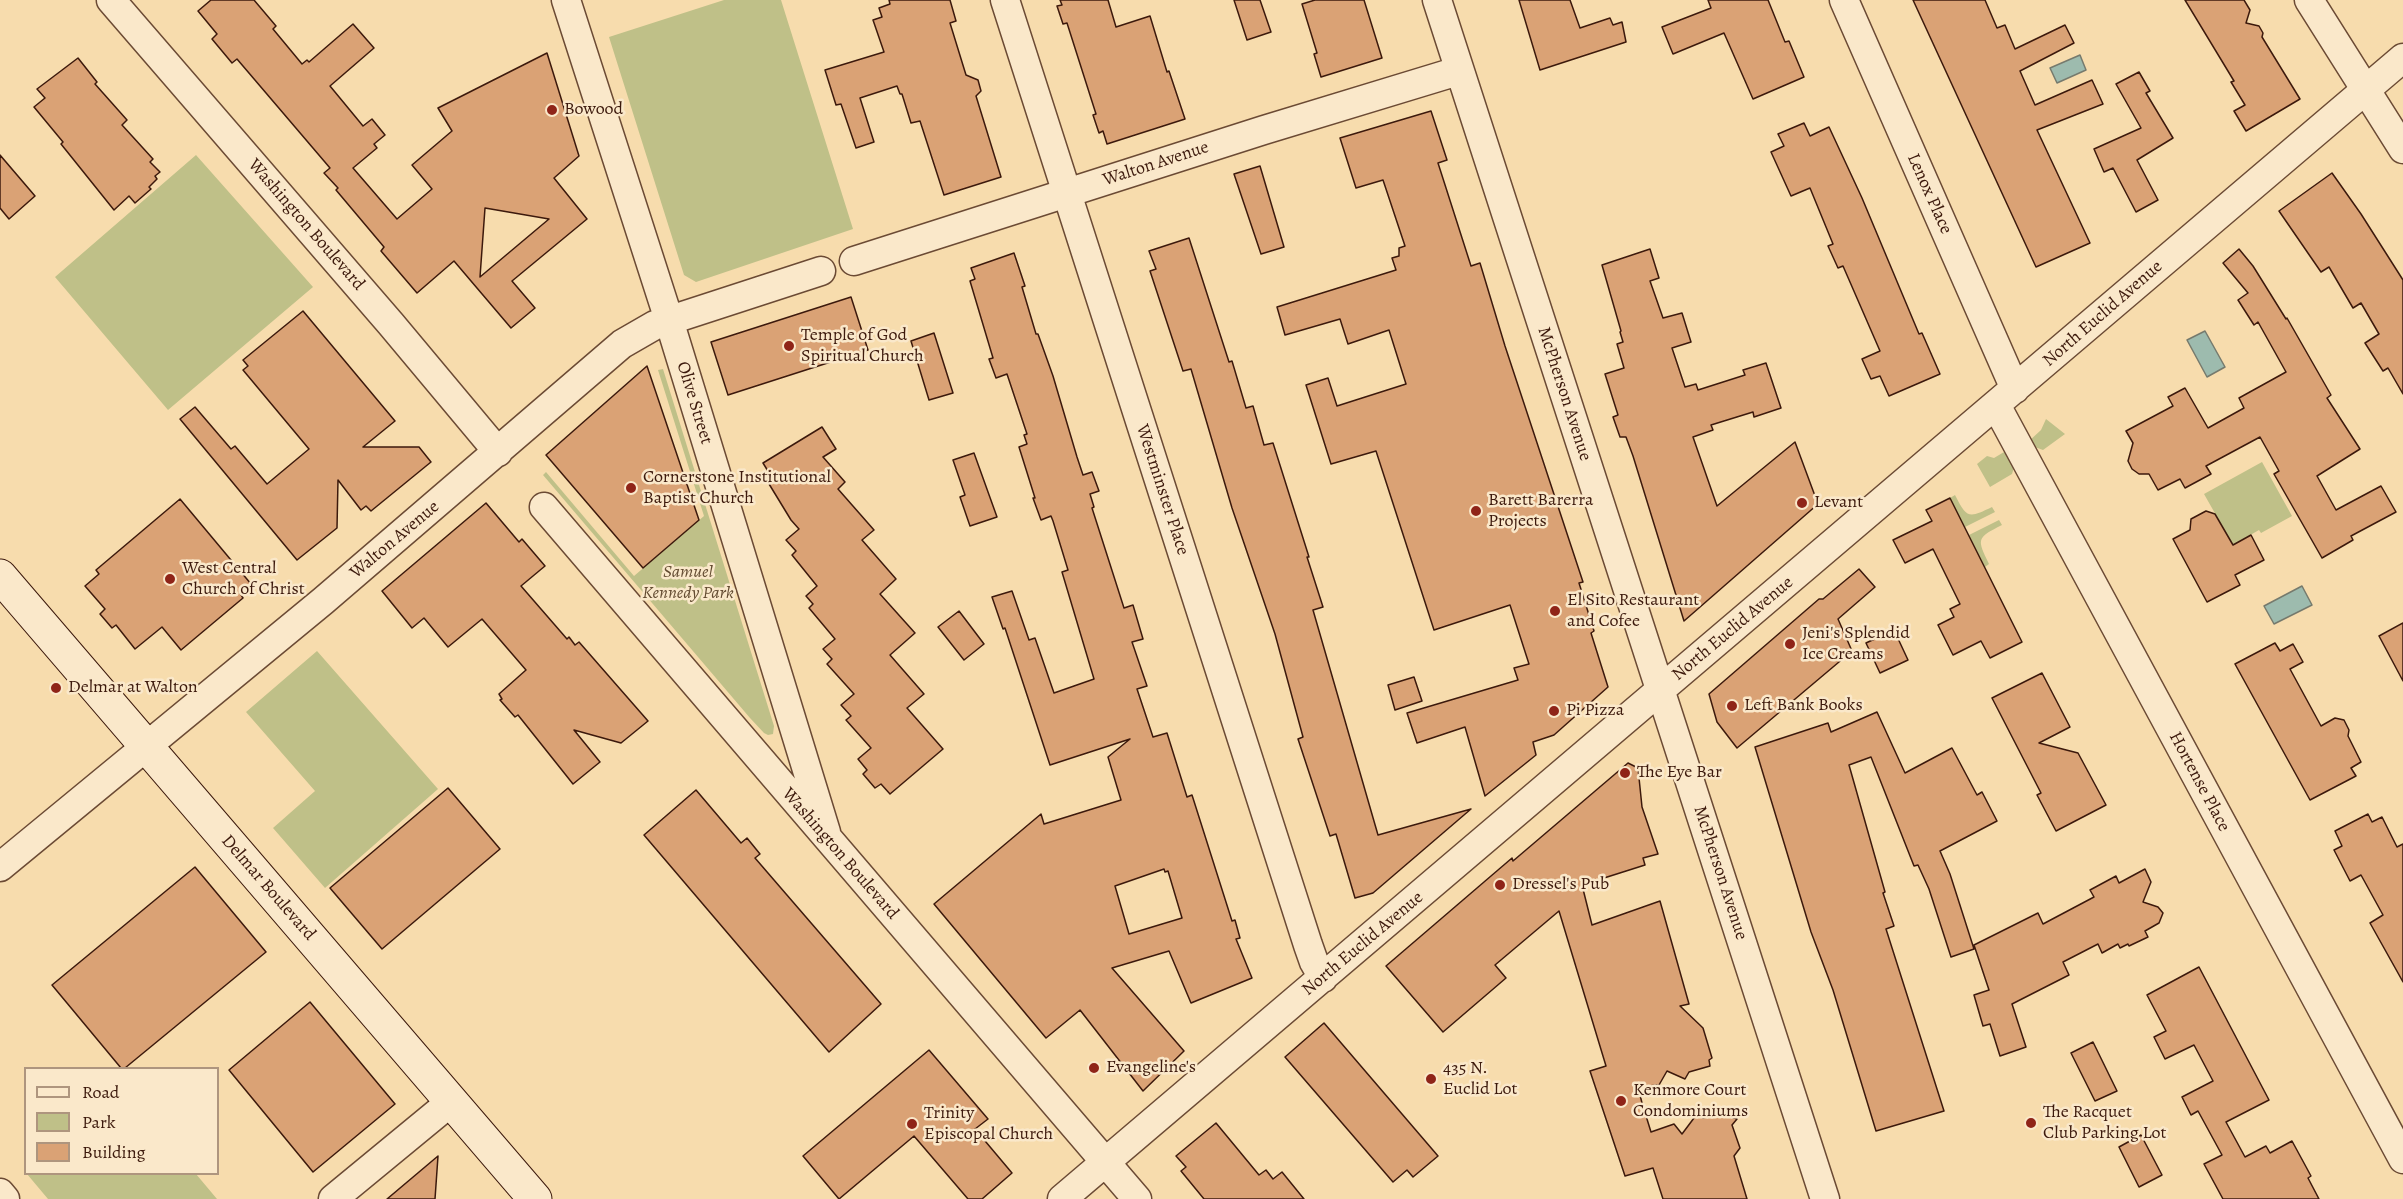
<!DOCTYPE html>
<style>
body{margin:0}
#map{position:relative;width:2403px;height:1199px;overflow:hidden;background:#f7dcad;font-family:Alegreya,serif}
canvas{display:block}
.legend{position:absolute;left:24px;top:1067px;width:195px;height:108px;box-sizing:border-box;background:#fae8ca;border:2px solid #ae957e;margin:0;padding:8px 10px;list-style:none;font-size:18px;color:#3c190c}
.legend li{display:flex;align-items:center;gap:12px;height:30px}
.legend b{width:30px;border:2px solid #ae957e}
</style>
<div id="map">
<canvas width="2403" height="1199"></canvas>
<ul class="legend">
<li><b style="height:8px;background:#fae8ca"></b>Road</li>
<li><b style="height:16px;background:#bfc088"></b>Park</li>
<li><b style="height:16px;background:#daa275"></b>Building</li>
</ul>
</div>
<script>
const g = document.querySelector('canvas').getContext('2d');
g.lineJoin = 'round';
function fill(path, color) { g.fillStyle = color; g.fill(path, 'evenodd'); }
function trace(path, color, width, dash) { g.strokeStyle = color; g.lineWidth = width; g.lineCap = dash ? 'butt' : 'round'; g.setLineDash(dash || []); g.stroke(path); }
function drawText(font, color, halo, rows, align = 'center') {
  g.font = font + ' Alegreya,serif'; g.lineWidth = 5; g.setLineDash([]); g.textBaseline = 'middle'; g.strokeStyle = halo; g.fillStyle = color; for (const [text, x, y, turn = 0] of rows) {
    g.save(); g.translate(x, y); g.rotate((+turn || 0) * Math.PI / 180); g.textAlign = isNaN(turn) ? turn : align; if (halo) g.strokeText(text, 0, 0); g.fillText(text, 0, 0); g.restore();
  }
}
const green = new Path2D(`
 M724 0H781L853 229 696 282 684 275 609 37Z
 M196 155 313 287 168 410 55 277Z
 M663 369 774 726 773 734 768 735 764 733 750 718 543 475 546 472 634 576 704 516 658 370Z
 M2046 419 2065 434 2043 450 2032 446 2028 442 2041 430Z
 M2004 452 2007 453 2015 464 2012 474 1990 487 1977 464 1987 456 1994 458Z
 M2262 462 2292 516 2261 533 2259 530 2233 545 2204 494Z
 M1955 495C1967 519 1969 518 1992 507L1995 512 1965 527 1950 498Z
 M1999 520 2002 525C1976 538 1977 539 1989 564L1985 567 1969 535Z
 M317 651 438 789 325 888 273 828 315 791 246 712Z
 M27 1174H196L217 1199H48Z`);
const water = new Path2D(`
 M2080 55 2086 70 2057 83 2050 68Z
 M2205 331 2225 367 2207 377 2187 340Z
 M2302 586 2312 605 2274 624 2264 606Z`);
const building = new Path2D(`
 M211 0H254L276 26 273 29 302 64 307 60 309 62 353 24 374 48 330 86 363 126 372 119 385 135 374 144 377 148 353 168 397 219 432 189 412 165 452 131 438 108 547 53 579 156 554 178 587 219 512 281 535 308 511 328 454 261 417 293 381 251 384 247 336 190 338 188 324 173 330 168 237 59 232 63 212 39 217 34 198 11ZM485 208 549 219 480 277Z
 M889 0H950L956 21 950 23 966 75 978 80 981 91 976 96 1001 177 944 195 920 121 911 123 902 94H900L897 86 860 98 874 142 856 148 841 104 836 105 825 70 884 52 873 20 882 17 879 8 890 4Z
 M1060 0H1108L1116 27 1150 16 1167 72 1169 71 1185 119 1107 144 1103 131 1099 133 1093 115 1096 114 1067 23 1063 24 1057 6 1062 5Z
 M1234 0H1260L1271 32 1247 40Z
 M1315 0H1364L1382 58 1321 77 1314 54 1317 53 1302 4Z
 M1519 0H1570L1580 28 1610 18 1613 25 1622 22 1626 42 1540 70Z
 M1708 0H1768L1785 42 1789 41 1804 77 1753 99 1724 33 1673 54 1662 27 1711 8Z
 M1913 0H1985L1997 28 2005 25 2015 49 2065 25 2074 43 2020 71 2035 105 2092 80 2103 104 2037 130 2090 243 2036 267Z
 M2185 0H2244L2250 10 2246 23 2259 26 2263 33 2262 37 2300 99 2246 131 2234 111 2245 105 2231 82 2234 81Z
 M78 58 97 82 95 84 127 120 122 125 153 159 150 162 160 172 155 176 157 179 149 187 151 189 135 203 129 196 114 210 61 144 63 142 34 107 45 98 37 89Z
 M2139 72 2150 91 2146 93 2173 138 2137 160 2158 200 2136 212 2113 168 2104 172 2094 149 2141 128 2116 84Z
 M1431 111 1447 160 1438 163 1471 266 1480 263 1505 346 1583 582 1579 583 1594 631 1591 633 1608 687 1554 735 1533 742 1536 755 1485 796 1465 727 1417 743 1407 713 1518 680 1514 668 1529 664 1510 605 1434 630 1376 451 1331 464 1306 385 1328 378 1337 406 1406 384 1389 330 1348 344 1340 319 1285 335 1277 307 1396 270 1392 258 1399 256V248L1405 246 1383 180 1356 188 1340 138Z
 M1804 123 1810 136 1829 127 1862 198 1919 334 1922 333 1940 374 1889 396 1880 376 1871 379 1862 359 1880 351 1843 266 1838 268 1828 246 1833 244 1810 188 1791 196 1771 152 1784 146 1778 134Z
 M0 155 35 196 9 219 0 208Z
 M1260 166 1284 247 1261 254 1234 174Z
 M2332 173 2361 214 2403 280V394L2388 368 2383 371 2365 343 2379 334 2361 303 2353 308 2329 267 2321 272 2279 211Z
 M1189 238 1229 362 1232 361 1246 408 1253 406 1264 445 1273 443 1309 557H1307L1323 607 1313 610 1378 835 1471 809 1373 893 1355 898 1336 834 1330 836 1298 739 1303 737 1275 634 1232 508 1191 369 1183 371 1150 271 1156 269 1149 251Z
 M1650 249 1659 278 1650 281 1663 318 1682 313 1691 342 1672 348 1685 387 1696 384 1698 390 1745 375 1743 370 1766 363 1781 408 1754 417 1753 412 1711 425 1713 430 1693 437 1717 506 1795 442 1818 504 1684 621 1633 456 1626 437H1620L1613 417 1618 415 1605 374 1624 368 1617 344 1623 342 1620 332 1621 331 1602 265Z
 M2239 249 2253 266 2286 319 2287 318 2331 395 2327 398 2360 449 2317 476 2336 510 2381 486 2396 512 2351 536 2353 540 2322 558 2274 474 2279 471 2260 437 2206 466 2211 474 2185 488 2180 479 2158 490 2149 474H2139L2132 469 2128 461 2133 443 2126 431 2173 406 2168 397 2185 388 2208 428 2244 408 2239 398 2286 372 2258 322 2254 325 2238 300 2248 293 2223 263Z
 M1014 253 1025 286 1022 287 1036 334H1038L1053 376 1077 457 1083 475 1092 472 1099 491 1090 494 1094 507 1092 508 1124 608 1133 605 1143 639 1132 642 1147 686 1137 689 1153 737 1167 733 1187 797 1192 795 1232 921 1235 920 1240 938 1236 939 1252 978 1191 1003 1169 951 1112 968 1184 1051 1143 1091 1080 1010 1046 1038 934 904 1041 814 1044 824 1121 800 1108 757 1130 739 1050 765 1005 628 1003 629 992 597 1012 591 1029 640 1035 638 1054 693 1094 679 1062 572 1068 570 1053 521 1051 516 1041 520 1033 498H1035L1019 447 1027 444 1024 435 1027 434 1007 374 996 378 989 359 993 358 970 281 975 279 971 268ZM1164 869 1165 872 1168 871 1182 918 1129 934 1115 886Z
 M851 297 868 350 728 395 711 342Z
 M303 311 395 421 363 447H419L431 462 371 511 366 506 361 510 338 480 337 528 297 560 180 419 195 407 231 449 235 446 267 484 309 449 243 370 248 366 243 360Z
 M934 333 953 393 929 400 911 341Z
 M647 366 699 520 643 568 546 455Z
 M822 427 836 449 823 457 845 482 838 489 874 530 862 540 896 579 880 594 915 633 890 655 924 694 907 708 943 749 890 794 881 784 875 788 863 774 867 770 858 759 871 748 846 720 851 716 841 705 854 694 827 664 832 659 823 649 835 639 809 608 813 604 806 596 817 586 792 555 796 551 786 540 799 529 791 520 766 479 771 476 763 463Z
 M974 453 997 517 970 526 960 497 965 495 953 460Z
 M1950 498 2022 642 1990 658 1981 641 1953 655 1938 625 1954 617 1950 609 1960 604 1933 549 1905 563 1893 540 1932 521 1926 510Z
 M180 499 251 584 240 593 243 598 181 650 162 627 135 649 116 625 112 628 100 614 105 609 85 586 99 574 96 570Z
 M486 503 519 542 522 539 545 566 521 586 567 639 569 637 575 645 579 642 648 721 621 743 574 730 600 762 573 784 518 715 515 717 500 700 502 699 499 694 526 670 482 619 448 647 424 618 412 628 382 591Z
 M2206 511 2215 514 2233 545 2251 535 2264 560 2235 575 2240 585 2207 602 2173 539 2190 530 2191 519Z
 M1859 569 1875 587 1838 619 1852 651 1737 748 1717 722 1709 694 1819 599H1823Z
 M959 611 984 644 964 660 938 627Z
 M2403 623V681L2379 636Z
 M1894 630 1908 660 1880 673 1866 643Z
 M2275 643 2280 651 2293 644 2303 662 2290 669 2321 726 2335 718 2344 720 2349 730 2348 736 2361 762 2351 768 2356 776 2310 800 2235 664Z
 M2042 673 2070 727 2039 743 2078 753 2106 805 2056 831 2037 795 2041 793 1992 698Z
 M1414 677 1422 701 1395 710 1388 685Z
 M1877 712 1905 773 1952 748 1977 795 1982 792 1997 821 1940 851 1950 874 1974 949 1951 957 1929 889 1918 865 1914 866 1871 757 1849 765 1885 892 1883 893 1894 926 1886 929 1944 1111 1876 1131 1833 990 1811 932 1755 747 1828 723 1831 732Z
 M1628 763 1638 768 1642 807 1658 854 1643 858 1645 865 1582 885 1592 925 1660 901 1689 1004 1680 1006 1703 1028 1712 1058 1709 1060 1710 1066 1689 1072 1685 1079 1667 1071 1659 1085 1638 1087 1642 1103 1651 1132 1674 1124 1682 1134 1697 1114 1703 1118 1720 1113 1737 1119 1732 1125 1740 1148 1734 1156 1747 1199H1663L1653 1168 1625 1176 1590 1071 1606 1066 1559 911 1495 965 1506 978 1443 1032 1386 966 1512 858 1513 861Z
 M448 788 500 849 382 949 330 888Z
 M696 790 741 843 747 838 760 854 755 858 881 1004 829 1052 644 835Z
 M2368 814 2372 822 2382 817 2397 847 2403 844V982L2370 923 2383 915 2361 875 2350 881 2334 850 2342 846 2335 831Z
 M195 867 266 952 125 1068H121L52 985Z
 M2145 869 2151 882 2143 902 2158 907 2163 913 2159 923 2145 931 2148 937 2129 946 2128 944 2120 948 2118 944 2102 953 2098 944 2063 962 2069 975 2012 1004 2026 1047 2000 1056 1990 1024 1983 1026 1974 995 1989 990 1974 945 2038 913 2043 924 2094 897 2090 890 2116 876 2119 883Z
 M2199 967 2269 1100 2226 1122 2245 1157 2266 1146 2270 1153 2292 1141 2311 1176 2308 1178 2319 1199H2223L2204 1164 2222 1155 2198 1111 2191 1115 2182 1097 2213 1081 2194 1045 2165 1059 2154 1037 2166 1031 2147 995Z
 M310 1002 395 1104 313 1172 229 1070Z
 M1324 1023 1438 1156 1413 1177 1407 1170 1393 1182 1285 1057Z
 M2093 1042 2117 1091 2095 1101 2071 1053Z
 M929 1050 988 1119 975 1129 1012 1173 982 1199H968L914 1136 839 1199 803 1156Z
 M1216 1123 1259 1175 1266 1170 1273 1179 1282 1172 1304 1199H1204L1181 1171 1186 1167 1176 1156Z
 M2141 1135 2162 1175 2139 1187 2119 1147Z
 M438 1156 435 1199H387Z`);
const street = new Path2D(`
 M111 0 391 324 498 452
 M566 0 669 320 826 832
 M1005 0 1308 945 1314 962 1323 978
 M1437 0 1825 1199
 M1844 0 2015 389
 M2309 0 2403 149
 M854 261 1264 130 1458 71
 M1996 405 2403 1159
 M544 507 1137 1199
 M0 867 323 601 622 344 655 325 821 271
 M0 1193 5 1199
 M333 1199 452 1101
 M1062 1199 2403 58`);
const secondary = new Path2D(`
 M0 576 535 1199`);
const markers = [
 [552,110,6,"#8f2418"],
 [789,346,6,"#8f2418"],
 [631,488,6,"#8f2418"],
 [1802,503,6,"#8f2418"],
 [1476,511,6,"#8f2418"],
 [170,579,6,"#8f2418"],
 [1555,611,6,"#8f2418"],
 [1790,644,6,"#8f2418"],
 [56,688,6,"#8f2418"],
 [1732,706,6,"#8f2418"],
 [1554,711,6,"#8f2418"],
 [1625,773,6,"#8f2418"],
 [1500,885,6,"#8f2418"],
 [1094,1068,6,"#8f2418"],
 [1431,1079,6,"#8f2418"],
 [1621,1101,6,"#8f2418"],
 [2031,1123,6,"#8f2418"],
 [912,1124,6,"#8f2418"]
];
const poiNames = [
 ["Bowood",564,110],
 ["Temple of God",801,336],
 ["Spiritual Church",801,357],
 ["Cornerstone Institutional",643,478],
 ["Baptist Church",643,499],
 ["Barett Barerra",1488,501],
 ["Projects",1488,522],
 ["Levant",1814,503],
 ["West Central",182,569],
 ["Church of Christ",182,590],
 ["El Sito Restaurant",1567,601],
 ["and Cofee",1567,622],
 ["Jeni's Splendid",1802,634],
 ["Ice Creams",1802,655],
 ["Delmar at Walton",68,688],
 ["Left Bank Books",1744,706],
 ["Pi Pizza",1566,711],
 ["The Eye Bar",1637,773],
 ["Dressel's Pub",1512,885],
 ["Evangeline's",1106,1068],
 ["435 N.",1443,1069],
 ["Euclid Lot",1443,1090],
 ["Kenmore Court",1633,1091],
 ["Condominiums",1633,1112],
 ["The Racquet",2043,1113],
 ["Club Parking Lot",2043,1134],
 ["Trinity",924,1114],
 ["Episcopal Church",924,1135]
];
const streetNames = [
 ["Walton Avenue",1156,164,-18],
 ["Lenox Place",1929,194,66],
 ["Washington Boulevard",306,225,49],
 ["North Euclid Avenue",2103,314,-41],
 ["McPherson Avenue",1564,394,72],
 ["Olive Street",694,403,73],
 ["Westminster Place",1162,490,72],
 ["Walton Avenue",395,540,-40],
 ["North Euclid Avenue",1733,629,-40],
 ["Hortense Place",2199,782,62],
 ["Washington Boulevard",840,854,49],
 ["McPherson Avenue",1720,873,72],
 ["Delmar Boulevard",268,888,49],
 ["North Euclid Avenue",1363,944,-40]
];
const parkNames = [
 ["Samuel",688,573],
 ["Kennedy Park",688,594]
];
fill(green, '#bfc088');
fill(water, '#9dbbae');
trace(water, '#767a6d', 1.5);
fill(building, '#daa275');
trace(building, '#3c190c', 1.5);
trace(street, '#6b4a34', 31);
trace(secondary, '#3c190c', 35);
trace(street, '#fae8ca', 28);
trace(secondary, '#fae8ca', 33);
for (const [x, y, r, color] of markers) { const dot = new Path2D(); dot.arc(x, y, r, 0, 2 * Math.PI); g.fillStyle = color; g.fill(dot); trace(dot, '#fae8ca', 2); }
drawText('18px', '#3c190c', '#fae8ca', poiNames, 'left');
drawText('18px', '#3c190c', '#fae8ca', streetNames);
drawText('italic 18px', '#634b31', '#fae8ca', parkNames);
</script>
